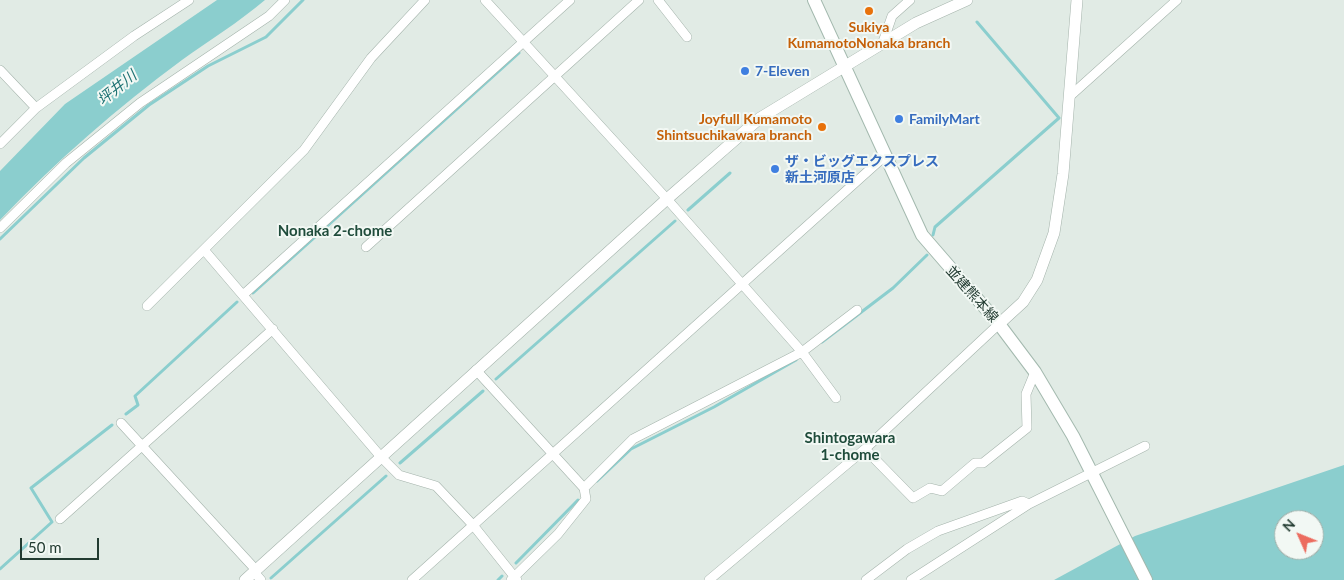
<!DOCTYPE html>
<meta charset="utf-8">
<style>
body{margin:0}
#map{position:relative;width:1344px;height:580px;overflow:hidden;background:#e1ebe5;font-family:Lato,sans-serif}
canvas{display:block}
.north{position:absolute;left:1274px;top:510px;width:50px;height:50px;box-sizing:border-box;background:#f2f8f4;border:1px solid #9faca6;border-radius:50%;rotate:314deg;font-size:14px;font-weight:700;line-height:20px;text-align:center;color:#223b31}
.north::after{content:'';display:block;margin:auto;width:18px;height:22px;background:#ec6c5f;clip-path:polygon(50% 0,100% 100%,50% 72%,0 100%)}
.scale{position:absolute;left:20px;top:538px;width:79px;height:22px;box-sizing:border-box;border:2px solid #223b31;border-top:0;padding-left:6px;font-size:15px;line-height:18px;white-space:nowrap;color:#223b31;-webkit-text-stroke:4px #f2f8f4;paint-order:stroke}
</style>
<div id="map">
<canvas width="1344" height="580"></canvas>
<div class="north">N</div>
<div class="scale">50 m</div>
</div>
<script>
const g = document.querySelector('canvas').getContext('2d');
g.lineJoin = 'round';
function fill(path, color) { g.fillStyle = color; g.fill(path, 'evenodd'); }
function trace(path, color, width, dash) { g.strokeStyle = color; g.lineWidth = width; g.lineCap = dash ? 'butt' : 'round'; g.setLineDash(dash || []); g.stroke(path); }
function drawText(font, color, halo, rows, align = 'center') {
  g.font = font + ' Lato,"Noto Sans JP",sans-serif'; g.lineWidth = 4; g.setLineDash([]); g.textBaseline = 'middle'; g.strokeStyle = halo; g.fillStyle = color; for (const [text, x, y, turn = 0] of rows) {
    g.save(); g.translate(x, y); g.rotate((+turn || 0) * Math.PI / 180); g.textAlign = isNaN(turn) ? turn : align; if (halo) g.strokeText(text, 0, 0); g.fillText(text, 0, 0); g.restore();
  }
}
const water = new Path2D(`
 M217 0H265C239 22 210 40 182 60 118 107 55 162 0 220V171L65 104Z
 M1344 465V580H1054L1135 536ZM1284 520H1314V550H1284Z`);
const stream = new Path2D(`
 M688 210 730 173
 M933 235 935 227 1059 118 977 22
 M0 239 84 158 149 105 208 66 266 37 303 0
 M253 293 519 53
 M822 342 893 288 927 255
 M496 379 675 221
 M126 414 138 405 135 396 237 302
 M400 463 483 391
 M597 481 631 449 714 407 796 360
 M516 563 578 500
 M0 569 52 522 31 488 112 425
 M271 578 386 476
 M498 580 502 576`);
const minor = new Path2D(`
 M485 0 667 199 802 352 836 398
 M658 0 687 37
 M882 45 892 16 910 0
 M0 70 36 108
 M1069 97 1177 0
 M0 144 36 108 134 36 189 0
 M0 228 66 163 140 103 269 16 285 0
 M366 247 639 0
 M205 251 381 457 399 475 436 486 473 525 517 580
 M243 295 570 0
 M147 306 304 150 371 58 425 0
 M476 370 584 488 633 439 802 352 857 310
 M121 423 256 570
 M865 449 913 498 930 488 942 491 975 463H983L1027 428 1026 394 1035 372
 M60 519 273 329
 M254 572 261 580
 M412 580 886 155
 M511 580 558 534 586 499 584 488
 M709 580 865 449 999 324
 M866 580 907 549 938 531 1022 501 1029 504
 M911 580 1029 504 1145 446`);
const tertiary = new Path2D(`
 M999 324 1023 302 1037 280 1054 233 1063 174 1077 0
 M245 580 667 199 760 118 916 23 967 0`);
const secondary = new Path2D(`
 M814 0 922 235 999 324 1035 372 1073 436 1146 580`);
const markers = [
 [869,11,5,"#e8710a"],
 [745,71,5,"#3f7fe0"],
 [899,119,5,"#3f7fe0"],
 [822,127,5,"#e8710a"],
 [775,169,5,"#3f7fe0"]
];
const foodNames = [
 ["Sukiya",869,27],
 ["KumamotoNonaka branch",869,43],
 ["Joyfull Kumamoto",812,119,"right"],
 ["Shintsuchikawara branch",812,135,"right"]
];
const shopNames = [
 ["7-Eleven",755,71],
 ["FamilyMart",909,119],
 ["ザ・ビッグエクスプレス",785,161],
 ["新土河原店",785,177]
];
const streetNames = [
 ["並建熊本線",972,294,48]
];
const waterNames = [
 ["坪井川",117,88,-39]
];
const neighbourhoodNames = [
 ["Nonaka 2-chome",335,231],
 ["Shintogawara",850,438],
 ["1-chome",850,455]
];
fill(water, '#8bcece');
trace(stream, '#8bcece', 3);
trace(minor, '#a4b3ab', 10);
trace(tertiary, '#a4b3ab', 12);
trace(secondary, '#a3b9ae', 14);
trace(minor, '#fff', 9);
trace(tertiary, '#fff', 11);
trace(secondary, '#fff', 12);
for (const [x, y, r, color] of markers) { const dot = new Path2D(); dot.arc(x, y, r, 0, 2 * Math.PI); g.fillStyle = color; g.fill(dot); trace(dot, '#f2f8f4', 2); }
drawText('bold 14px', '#c56008', '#f2f8f4', foodNames);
drawText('bold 14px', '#366cbe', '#f2f8f4', shopNames, 'left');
drawText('14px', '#223b31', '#f2f8f4', streetNames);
drawText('italic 15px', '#1f7374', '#f2f8f4', waterNames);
drawText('bold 15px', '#1f4c3b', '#f2f8f4', neighbourhoodNames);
</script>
